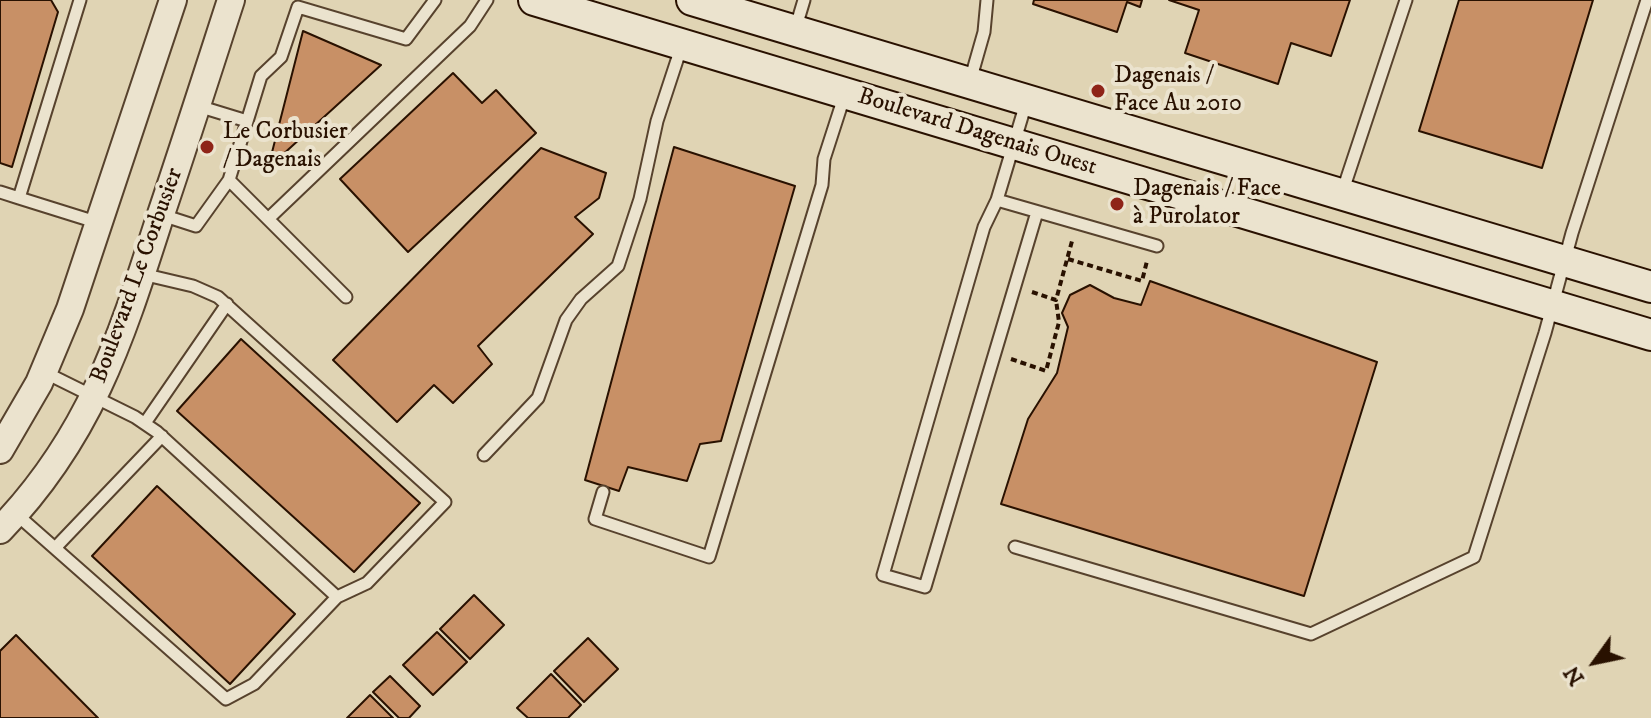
<!DOCTYPE html>
<meta charset="utf-8">
<style>
body{margin:0}
#map{position:relative;width:1651px;height:718px;overflow:hidden;background:#e0d4b4;font-family:"IM FELL DW Pica",serif}
canvas{display:block}
.north{position:absolute;left:1555px;top:622px;width:80px;height:80px;-webkit-text-stroke:6px #ebe3ce;paint-order:stroke;rotate:237deg;font-size:22px;font-weight:700;line-height:32px;text-align:center;color:#291100}
.north::after{content:'';display:block;margin:auto;width:28px;height:36px;background:#291100;clip-path:polygon(50% 0,100% 100%,50% 72%,0 100%)}
</style>
<div id="map">
<canvas width="1651" height="718"></canvas>
<div class="north">N</div>
</div>
<script>
const g = document.querySelector('canvas').getContext('2d');
g.lineJoin = 'round';
function fill(path, color) { g.fillStyle = color; g.fill(path, 'evenodd'); }
function trace(path, color, width, dash) { g.strokeStyle = color; g.lineWidth = width; g.lineCap = dash ? 'butt' : 'round'; g.setLineDash(dash || []); g.stroke(path); }
function drawText(font, color, halo, rows, align = 'center') {
  g.font = font + ' "IM FELL DW Pica",serif'; g.lineWidth = 8; g.setLineDash([]); g.textBaseline = 'middle'; g.strokeStyle = halo; g.fillStyle = color; for (const [text, x, y, turn = 0] of rows) {
    g.save(); g.translate(x, y); g.rotate((+turn || 0) * Math.PI / 180); g.textAlign = isNaN(turn) ? turn : align; if (halo) g.strokeText(text, 0, 0); g.fillText(text, 0, 0); g.restore();
  }
}
const building = new Path2D(`
 M0 0H51L58 12 12 167 0 163Z
 M1034 0H1142L1140 7 1127 2 1117 32 1033 4Z
 M1169 0H1350L1331 56 1291 43 1278 84 1185 53 1199 10Z
 M1459 0H1593L1542 168 1419 131Z
 M303 31 381 65 268 168Z
 M453 73 482 103 496 90 536 133 408 252 340 179Z
 M674 147 795 186 721 441 700 444 687 481 628 467 619 491 585 480Z
 M541 148 606 173 599 198 575 217 593 234 478 346 492 364 453 403 434 385 397 422 333 360Z
 M1150 281 1377 362 1304 596 1001 504 1028 419 1057 373 1068 327 1062 313 1070 295 1090 285 1114 298 1141 305Z
 M241 339 420 503 354 572 177 411Z
 M157 486 295 614 230 684 92 556Z
 M474 595 504 625 470 659 440 629Z
 M437 632 467 662 433 695 403 665Z
 M16 635 98 718H0V651Z
 M588 638 618 669 584 702 554 671Z
 M551 674 581 705 568 718H528L517 708Z
 M390 676 420 706 409 718H399L373 692Z
 M370 695 393 718H347Z`);
const path = new Path2D(`
 M1068 259 1142 281 1147 261
 M1032 292 1056 300 1072 241
 M1011 359 1046 371 1059 322 1056 300`);
const service = new Path2D(`
 M80 0 19 198 99 223
 M795 30 804 0
 M970 81 984 32 987 0
 M1026 103 997 200 1157 246
 M198 106 247 121
 M229 180 346 297
 M0 192 19 198
 M1342 193 1406 0
 M997 200 984 227 883 575 925 587 1037 212
 M162 215 196 226 229 180 261 76 281 57 298 7 406 39 435 0
 M268 219 470 26 487 0
 M142 274 193 286 218 297 445 502 367 583 337 597
 M145 423 227 304
 M484 455 538 398 566 320 581 299 618 266 640 199 657 121 682 45
 M603 492 595 519 709 557 822 185 824 159 845 94
 M15 513 226 699 254 684 337 597 157 432 135 417 44 372
 M1015 547 1311 634 1474 557 1545 333 1572 233 1647 0
 M55 548 162 436`);
const tertiary = new Path2D(`
 M0 450 39 383 70 309 173 0
 M0 530C92 435 122 335 161 214 185 143 208 71 231 0`);
const secondary = new Path2D(`
 M534 0 1651 335
 M692 0 1651 287`);
const markers = [
 [1098,91,8,"#8f2418"],
 [207,147,8,"#8f2418"],
 [1117,204,8,"#8f2418"]
];
const poiNames = [
 ["Dagenais /",1114,77],
 ["Face Au 2010",1114,105],
 ["Le Corbusier",223,133],
 ["/ Dagenais",223,161],
 ["Dagenais / Face",1133,190],
 ["à Purolator",1133,218]
];
const streetNames = [
 ["Boulevard Dagenais Ouest",977,133,17],
 ["Boulevard Le Corbusier",138,276,-70]
];
fill(building, '#c89066');
trace(building, '#291100', 2);
trace(service, '#57422d', 15);
trace(tertiary, '#57422d', 30);
trace(secondary, '#291100', 34);
trace(path, '#291100', 4, [6, 4]);
trace(service, '#ebe3ce', 11);
trace(tertiary, '#ebe3ce', 26);
trace(secondary, '#ebe3ce', 30);
for (const [x, y, r, color] of markers) { const dot = new Path2D(); dot.arc(x, y, r, 0, 2 * Math.PI); g.fillStyle = color; g.fill(dot); trace(dot, '#ebe3ce', 3); }
drawText('24px', '#291100', '#ebe3ce', poiNames, 'left');
drawText('24px', '#291100', '#ebe3ce', streetNames);
</script>
